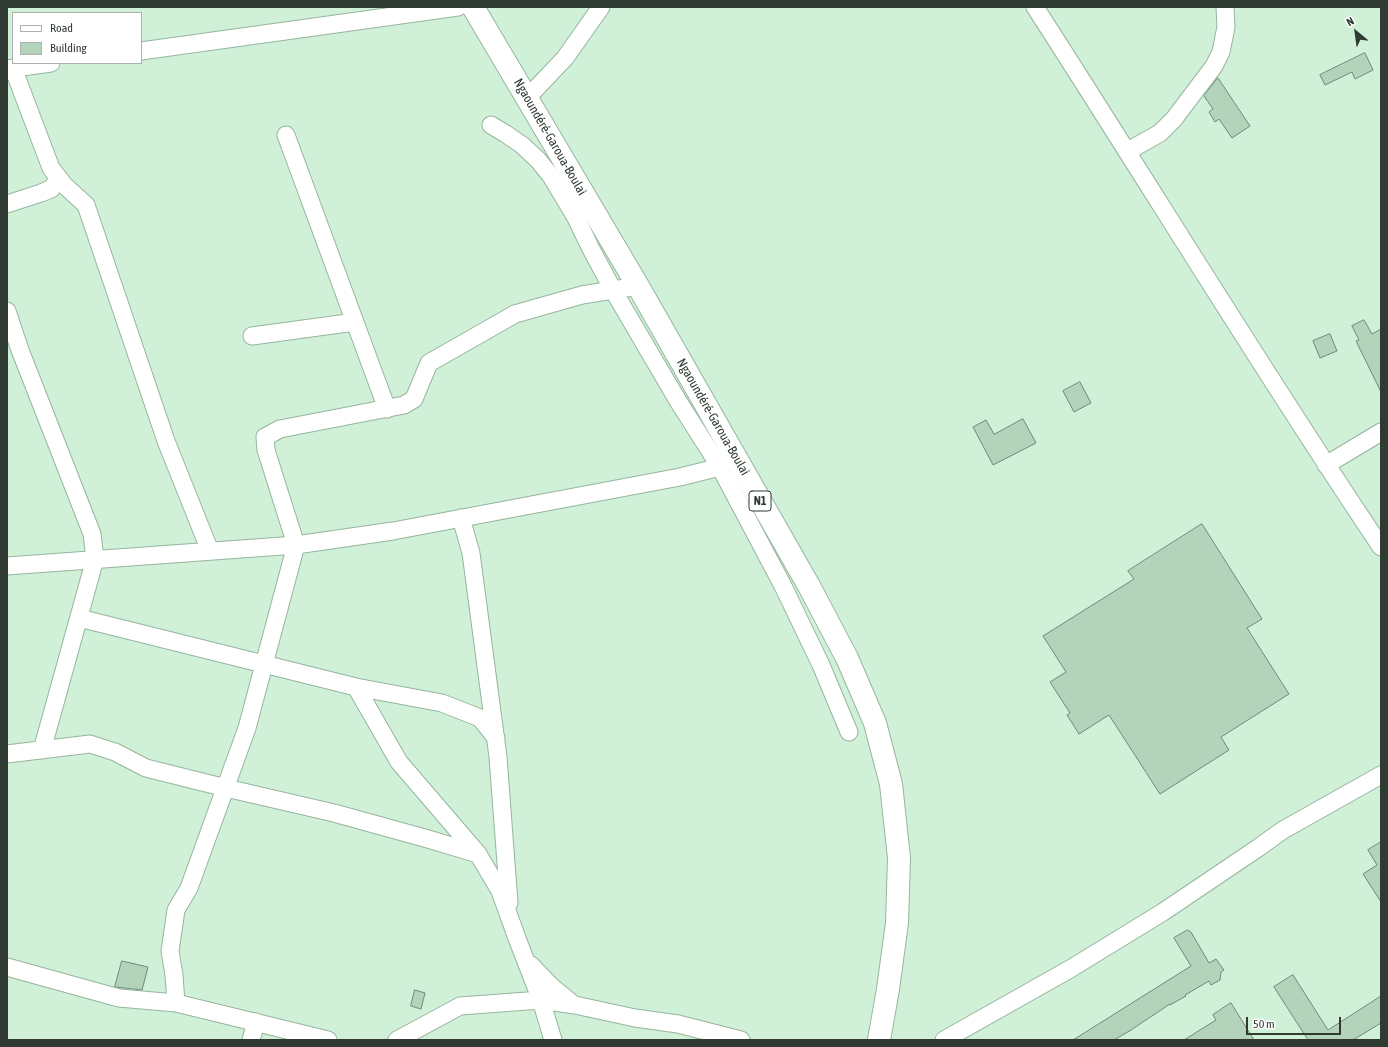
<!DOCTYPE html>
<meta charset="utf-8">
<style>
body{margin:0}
#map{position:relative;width:1388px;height:1047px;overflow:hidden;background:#d0f0d8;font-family:"Asap Condensed",sans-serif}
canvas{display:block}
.frame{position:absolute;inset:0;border:8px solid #2f3b32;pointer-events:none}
.legend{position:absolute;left:12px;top:12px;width:130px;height:52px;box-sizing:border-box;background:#fff;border:1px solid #acb1ad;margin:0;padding:5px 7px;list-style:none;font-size:12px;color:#2f3b32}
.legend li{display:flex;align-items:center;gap:8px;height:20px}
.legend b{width:20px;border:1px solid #acb1ad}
.north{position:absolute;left:1336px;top:12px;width:40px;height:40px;-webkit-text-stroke:3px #fff;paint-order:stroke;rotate:331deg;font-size:11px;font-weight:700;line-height:16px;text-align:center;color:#2f3b32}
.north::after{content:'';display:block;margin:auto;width:14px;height:18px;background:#2f3b32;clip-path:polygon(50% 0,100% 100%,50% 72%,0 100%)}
.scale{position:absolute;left:1246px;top:1017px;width:95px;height:18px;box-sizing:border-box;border:2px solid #2f3b32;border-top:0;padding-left:5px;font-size:12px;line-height:14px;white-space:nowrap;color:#2f3b32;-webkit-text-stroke:3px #fff;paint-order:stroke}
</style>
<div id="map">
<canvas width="1388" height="1047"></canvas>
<div class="frame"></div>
<ul class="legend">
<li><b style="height:5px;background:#fff"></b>Road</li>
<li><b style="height:11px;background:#b4d3bb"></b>Building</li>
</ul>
<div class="north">N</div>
<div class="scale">50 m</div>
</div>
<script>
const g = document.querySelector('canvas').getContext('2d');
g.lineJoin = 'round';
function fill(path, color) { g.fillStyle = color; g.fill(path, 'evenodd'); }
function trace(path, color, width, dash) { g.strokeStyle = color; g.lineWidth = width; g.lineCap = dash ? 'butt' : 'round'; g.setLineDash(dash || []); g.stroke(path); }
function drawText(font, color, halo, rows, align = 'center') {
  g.font = font + ' "Asap Condensed",sans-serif'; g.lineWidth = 3.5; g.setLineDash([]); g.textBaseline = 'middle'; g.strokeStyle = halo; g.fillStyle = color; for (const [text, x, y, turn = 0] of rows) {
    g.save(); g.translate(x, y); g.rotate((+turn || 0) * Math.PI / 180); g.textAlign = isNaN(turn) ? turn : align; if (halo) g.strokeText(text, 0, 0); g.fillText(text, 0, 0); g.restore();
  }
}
const building = new Path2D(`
 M1365 53 1373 70 1355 79 1352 72 1325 85 1320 75Z
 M1218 78 1250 126 1232 138 1219 119 1215 122 1209 112 1213 109 1204 96Z
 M1364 320 1372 334 1381 329V392L1356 341 1359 340 1352 326Z
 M1330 334 1337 351 1320 358 1313 341Z
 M1080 382 1091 403 1074 412 1063 391Z
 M1023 419 1036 443 993 465 973 427 986 420 994 434Z
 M1202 524 1262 619 1247 628 1289 694 1221 737 1229 750 1160 794 1109 715 1079 734 1067 715 1070 713 1050 682 1066 672 1043 636 1134 579 1128 571Z
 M1381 842V902L1363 874 1377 865 1368 850Z
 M1188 930 1191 932 1209 963 1216 959 1224 970 1221 972 1220 980 1211 985 1209 981 1185 995 1186 996 1170 1005V1004L1131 1030 1114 1040H1073L1191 966 1174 938Z
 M122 961 148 967 142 990 115 987Z
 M1293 975 1328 1030 1381 996V1023L1353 1040H1308L1274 987Z
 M415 990 425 993 421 1009 411 1006Z
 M1231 1003 1254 1040H1184L1216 1020 1213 1015Z`);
const minor = new Path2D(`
 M1035 7C1151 187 1262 370 1381 547
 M141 51 458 7
 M13 68 51 168 64 185 86 205 166 441 210 551
 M7 69 51 63
 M527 98 565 58 601 7
 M491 125 506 134 522 145 538 160 551 176 576 218 591 249 613 290 678 401 720 467 783 586 821 665 849 732
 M286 135 387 409
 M1128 151 1160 133 1174 119 1214 66 1221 52 1226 27 1225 7
 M7 204 41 193 51 189 59 178
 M7 311 20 350 92 534 95 559 42 750
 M252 336 355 322
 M1326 465 1381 432
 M461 518 471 553 498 757 509 903
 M7 566 296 545 393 531 680 477 720 467
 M79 618 356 687 442 703 480 718 496 738
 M356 687 399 762 478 854 500 891 518 941 541 1000 553 1040
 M7 754 90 744 115 752 146 768 226 788 334 813 428 839 478 854
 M531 965 551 986 573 1004
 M7 967 119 998 176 1003 328 1040
 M176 1003 174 975 170 951 176 910 189 888 247 728 296 545 266 450 265 437 280 429 404 405 414 399 429 363 515 314 582 295 638 286
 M251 1040 256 1022
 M397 1040 460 1006 541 1000 575 1005 635 1018 678 1024 741 1040
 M944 1040 1070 969 1163 912 1258 848 1283 830 1381 775`);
const highway = new Path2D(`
 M473 7 638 286 809 586 847 658 875 723 891 784 899 858 897 923 888 989 879 1040`);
const shields = [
 [760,501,22]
];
const shieldNames = [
 ["N1",760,501]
];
const streetNames = [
 ["Ngaoundéré-Garoua-Boulai",550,137,60],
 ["Ngaoundéré-Garoua-Boulai",713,417,60]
];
fill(building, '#b4d3bb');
trace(building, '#6d8b74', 1);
trace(minor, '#96b59d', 19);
trace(highway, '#96b59d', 24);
trace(minor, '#fff', 17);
trace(highway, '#fff', 22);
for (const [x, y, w] of shields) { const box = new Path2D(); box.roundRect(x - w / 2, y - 10, w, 20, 3); g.fillStyle = '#fff'; g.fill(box); trace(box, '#2f3b32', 1); }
drawText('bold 12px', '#2f3b32', null, shieldNames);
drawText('13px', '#2f3b32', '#fff', streetNames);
</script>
